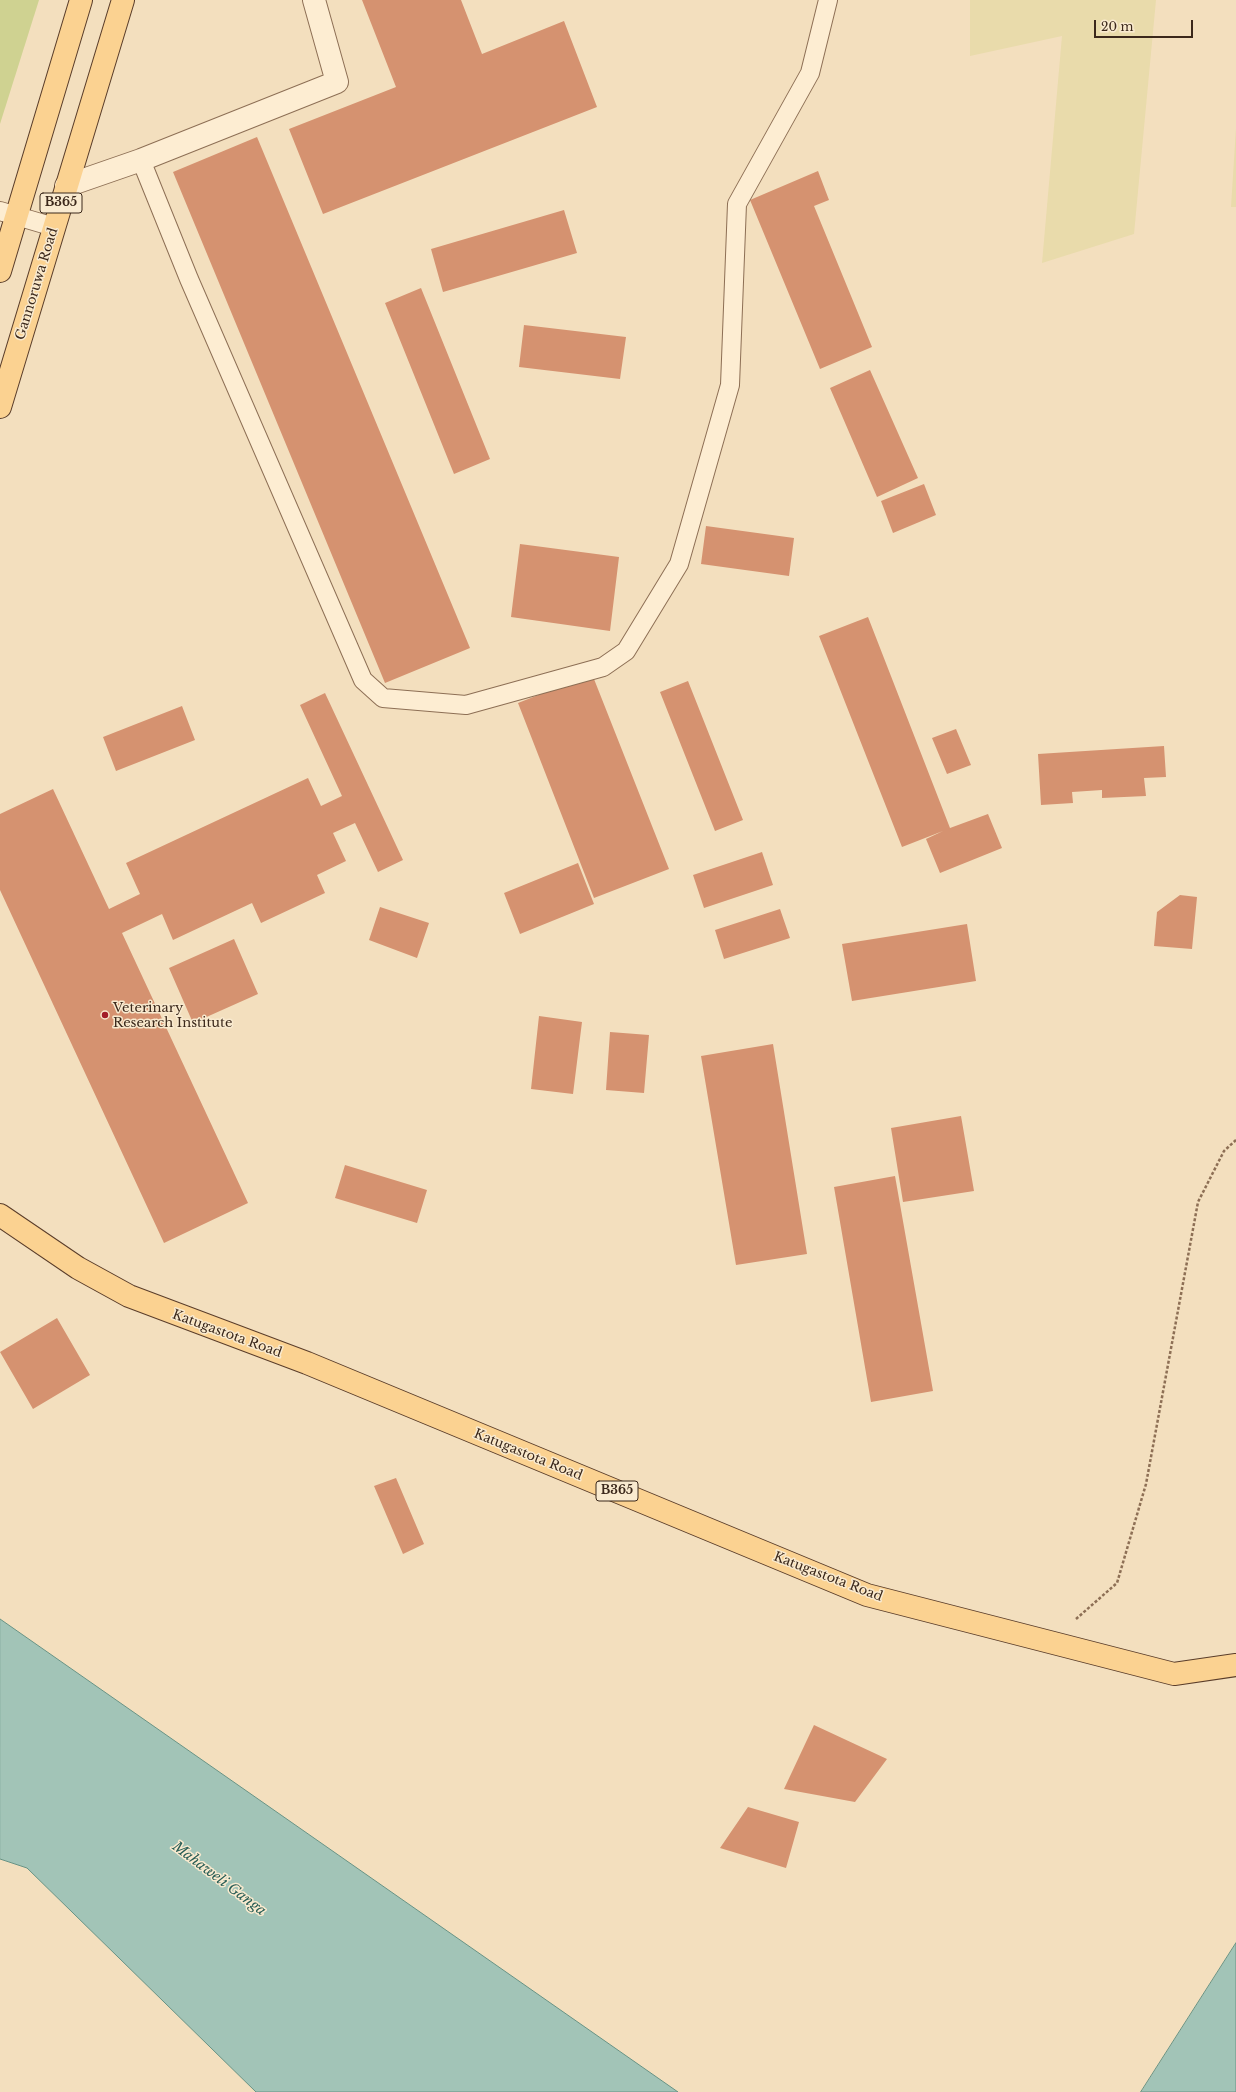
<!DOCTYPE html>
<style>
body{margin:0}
#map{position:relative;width:1236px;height:2092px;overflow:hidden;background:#f3dfbe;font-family:"Libre Baskerville",serif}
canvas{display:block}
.scale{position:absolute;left:1094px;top:20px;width:99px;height:18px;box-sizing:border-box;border:2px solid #3b281b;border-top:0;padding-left:5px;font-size:12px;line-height:14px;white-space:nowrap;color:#3b281b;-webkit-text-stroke:3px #f9eacf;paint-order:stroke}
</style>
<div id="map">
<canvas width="1236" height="2092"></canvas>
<div class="scale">20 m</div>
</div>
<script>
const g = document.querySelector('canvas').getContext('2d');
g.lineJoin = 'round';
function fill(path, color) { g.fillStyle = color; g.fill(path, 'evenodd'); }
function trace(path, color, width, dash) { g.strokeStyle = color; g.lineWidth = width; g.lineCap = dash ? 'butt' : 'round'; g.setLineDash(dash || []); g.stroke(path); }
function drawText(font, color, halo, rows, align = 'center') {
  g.font = font + ' "Libre Baskerville",serif'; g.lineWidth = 3; g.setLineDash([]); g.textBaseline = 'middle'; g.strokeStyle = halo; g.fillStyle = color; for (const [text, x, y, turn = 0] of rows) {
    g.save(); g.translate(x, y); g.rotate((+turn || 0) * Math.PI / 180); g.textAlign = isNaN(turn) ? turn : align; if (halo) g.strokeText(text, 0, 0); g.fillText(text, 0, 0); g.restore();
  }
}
const farmland = new Path2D(`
 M970 0H1156L1134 234 1042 263 1062 36 970 56Z
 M1236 128V207H1231Z`);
const green = new Path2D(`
 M0 0H39L0 124Z`);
const water = new Path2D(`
 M0 1619 678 2092H256L27 1868 0 1859Z
 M1236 1943V2092H1141Z`);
const building = new Path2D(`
 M362 0H461L482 54 564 21 597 107 323 214 289 129 396 87Z
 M257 137 470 648 385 683 173 172Z
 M818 171 829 200 814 206 872 347 820 369 750 200Z
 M564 210 577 253 443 292 431 249Z
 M421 288 490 459 454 474 385 303Z
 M524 325 626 337 620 379 519 367Z
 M870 370 918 478 877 497 830 388Z
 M924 484 936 515 893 533 881 501Z
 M706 526 794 538 789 576 701 564Z
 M520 544 619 557 610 631 511 617Z
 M868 617 950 828 988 814 1002 848 940 873 926 839 943 831 902 847 819 636Z
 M592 674 669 869 594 898 518 703Z
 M688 681 743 820 715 831 660 692Z
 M325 693 403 860 378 872 355 823 333 833 346 861 317 875 325 893 261 923 252 903 173 940 162 914 122 933 248 1203 164 1243 0 890V814L53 789 109 909 140 894 126 863 308 778 321 806 342 796 300 705Z
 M182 706 195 740 116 771 103 737Z
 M956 729 971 765 947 774 932 738Z
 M1164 746 1166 777 1144 778 1146 796 1102 798V790L1072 792 1073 803 1041 805 1038 754Z
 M762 852 773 885 704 908 693 875Z
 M578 863 594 904 520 934 504 893Z
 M1180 895 1197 897 1192 949 1154 946 1157 912Z
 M380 907 429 923 417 958 369 940Z
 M780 909 790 938 724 959 715 930Z
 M967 924 976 981 852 1001 842 944Z
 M234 939 258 994 193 1023 169 968Z
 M539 1016 582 1022 573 1094 531 1089Z
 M610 1032 649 1035 644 1093 606 1090Z
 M773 1044 807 1254 736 1265 701 1056Z
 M961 1116 974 1191 903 1202 891 1128Z
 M345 1165 427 1190 417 1223 335 1198Z
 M895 1176 933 1391 871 1402 834 1187Z
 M57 1318 90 1375 33 1409 0 1352Z
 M396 1478 424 1544 403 1554 374 1486Z
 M814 1725 887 1759 855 1802 784 1789Z
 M748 1807 799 1822 786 1868 720 1848Z`);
const path = new Path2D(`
 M1076 1619 1117 1583 1146 1484 1198 1202 1224 1151 1236 1140`);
const lane = new Path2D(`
 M141 160 189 279 363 680 383 698 466 705 603 667 626 651 679 564 730 385 737 204 810 73 828 0
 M0 211 54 227`);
const street = new Path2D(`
 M66 186 141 160 337 82 314 0`);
const primary = new Path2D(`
 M0 271 81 0
 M0 407 123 0
 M0 1215 78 1268 129 1296 307 1363 867 1595 1174 1674 1236 1665`);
const markers = [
 [105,1015,4,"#a31e29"]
];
const shields = [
 [61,203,42],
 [617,1491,42]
];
const shieldNames = [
 ["B365",61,203],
 ["B365",617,1491]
];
const streetNames = [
 ["Gannoruwa Road",37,284,-73],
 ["Katugastota Road",227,1334,20],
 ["Katugastota Road",528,1455,22],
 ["Katugastota Road",828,1577,21]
];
const poiNames = [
 ["Veterinary",113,1008],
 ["Research Institute",113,1023]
];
const waterNames = [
 ["Mahaweli Ganga",219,1879,37]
];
fill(farmland, '#e9dbab');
fill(green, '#cfd291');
fill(water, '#a2c4b7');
trace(water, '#689385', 1);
fill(building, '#d59270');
trace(lane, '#8d6f55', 20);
trace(street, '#8d6f55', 24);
trace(primary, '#5a3d2a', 24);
trace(path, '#8d6f55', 2.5, [3, 2]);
trace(lane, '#fdedd2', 18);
trace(street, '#fdedd2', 22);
trace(primary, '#fbd291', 22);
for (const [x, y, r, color] of markers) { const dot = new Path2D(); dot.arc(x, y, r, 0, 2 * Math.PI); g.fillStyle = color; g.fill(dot); trace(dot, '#f9eacf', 1.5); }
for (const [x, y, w] of shields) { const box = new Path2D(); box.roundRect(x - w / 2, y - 10, w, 20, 3); g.fillStyle = '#f9eacf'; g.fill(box); trace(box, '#3b281b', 1); }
drawText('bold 12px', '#3b281b', null, shieldNames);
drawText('13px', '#3b281b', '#f9eacf', streetNames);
drawText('13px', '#3b281b', '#f9eacf', poiNames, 'left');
drawText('italic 14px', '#285d55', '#f9eacf', waterNames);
</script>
